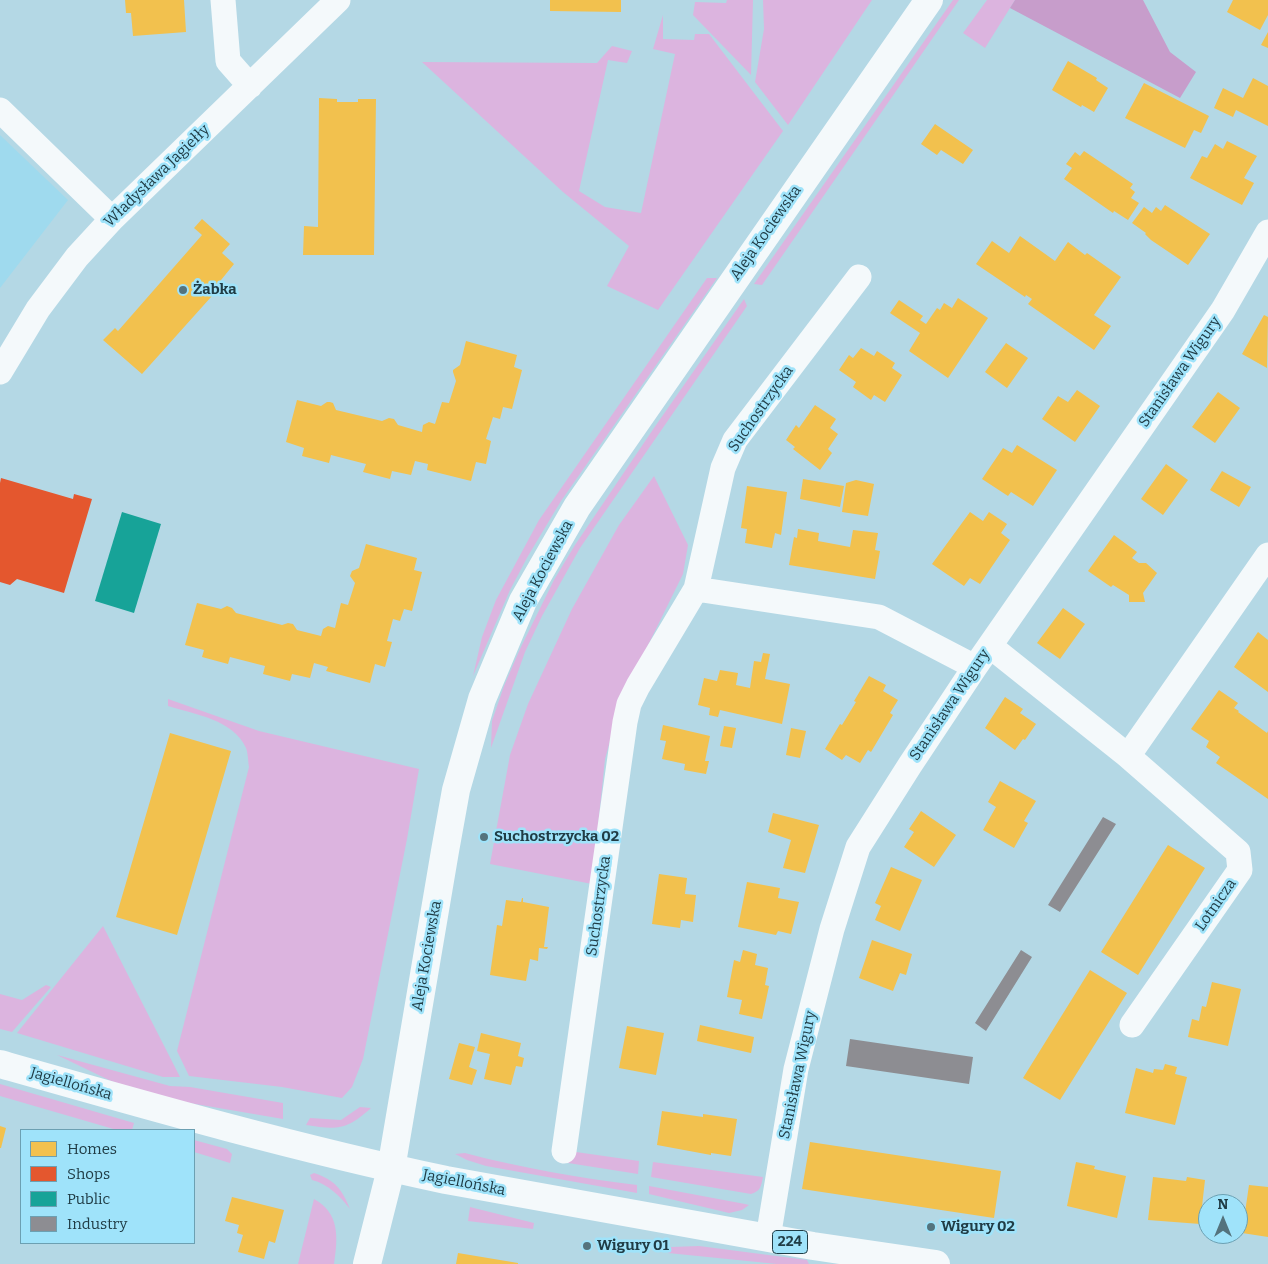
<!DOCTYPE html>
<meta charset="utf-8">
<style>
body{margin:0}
#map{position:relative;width:1268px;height:1264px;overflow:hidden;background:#b4d8e5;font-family:Bitter,serif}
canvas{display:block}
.legend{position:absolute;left:20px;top:1129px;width:175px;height:115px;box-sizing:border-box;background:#9fe3fa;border:1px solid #6ca0b2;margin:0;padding:6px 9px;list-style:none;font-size:15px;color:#203c45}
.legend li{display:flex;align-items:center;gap:10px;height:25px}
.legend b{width:25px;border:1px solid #6ca0b2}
.north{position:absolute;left:1198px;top:1194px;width:50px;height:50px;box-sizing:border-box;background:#9fe3fa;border:1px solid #6ca0b2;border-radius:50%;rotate:0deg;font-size:14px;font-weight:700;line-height:20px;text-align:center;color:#203c45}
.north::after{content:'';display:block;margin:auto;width:18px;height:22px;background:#54737d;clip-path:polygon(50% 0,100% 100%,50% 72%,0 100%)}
</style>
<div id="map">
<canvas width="1268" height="1264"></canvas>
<ul class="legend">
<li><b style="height:14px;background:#f2c14e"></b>Homes</li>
<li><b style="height:14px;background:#e4572e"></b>Shops</li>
<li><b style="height:14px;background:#17a398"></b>Public</li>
<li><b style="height:14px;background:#8d8d92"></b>Industry</li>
</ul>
<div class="north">N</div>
</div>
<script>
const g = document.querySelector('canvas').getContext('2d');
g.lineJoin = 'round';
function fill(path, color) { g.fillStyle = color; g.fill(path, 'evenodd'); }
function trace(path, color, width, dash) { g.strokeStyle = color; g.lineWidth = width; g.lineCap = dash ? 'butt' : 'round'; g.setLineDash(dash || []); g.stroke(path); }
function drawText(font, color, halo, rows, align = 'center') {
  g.font = font + ' Bitter,serif'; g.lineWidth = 5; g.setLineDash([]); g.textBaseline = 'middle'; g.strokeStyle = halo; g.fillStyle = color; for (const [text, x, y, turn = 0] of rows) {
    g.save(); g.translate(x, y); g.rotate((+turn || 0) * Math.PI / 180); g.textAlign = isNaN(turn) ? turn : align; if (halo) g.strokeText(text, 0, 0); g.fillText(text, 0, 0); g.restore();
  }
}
const built = new Path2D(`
 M0 135 68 200 0 288Z`);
const green = new Path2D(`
 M727 0H753L751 75 693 15 695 2 726 3Z
 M763 0H872L788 125 755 82 764 29Z
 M953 0H959L762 285 754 284Z
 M987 0H1015L985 48 963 33Z
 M663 15V39L694 40 695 34H709L783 131 658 310 607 286 629 246 563 192 422 62 597 63 612 46 632 51 627 63 608 60 579 191 605 207 641 213 675 54 653 49Z
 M707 278H717L561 501 528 556 510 590 473 676 482 637 496 600 539 520Z
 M744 299 747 306 580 548 542 616 525 652 491 748 492 721 504 686 520 649 554 580 575 545 654 428Z
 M654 476 688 545 683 574 622 698 605 759 592 884 490 864 510 755 528 704 572 609 619 525Z
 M168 699 259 731 419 769 407 839 363 1059 352 1087 342 1098 282 1087 189 1076 177 1051 249 767C248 761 248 753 246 748 234 720 194 714 168 706Z
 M103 926 180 1077H163L17 1033Z
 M46 985 51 987 12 1032 0 1029V994L22 1000Z
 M57 1055 170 1086 190 1087 283 1103V1119L166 1099 111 1081Z
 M0 1084 134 1123 132 1130H117L0 1096Z
 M360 1107 371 1108C347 1130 337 1130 306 1125L310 1118 341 1120Z
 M194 1140 227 1149 232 1154 230 1163 194 1152Z
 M569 1151 639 1161 638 1174 568 1163Z
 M465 1153C521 1168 580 1178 637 1185V1193L486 1166 467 1160 455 1154Z
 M653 1162 763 1177C761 1186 761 1191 751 1194L651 1177Z
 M314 1173C335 1180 342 1189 350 1209 340 1196 328 1184 312 1180L310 1175Z
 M649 1186 745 1204 749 1205 742 1210 729 1213 649 1194Z
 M314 1199C340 1213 338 1238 334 1264H298Z
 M470 1207 534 1223 533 1229 468 1221Z
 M699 1246 807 1260 809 1264H777L668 1253 671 1247Z`);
const forest = new Path2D(`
 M1015 0H1143L1170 52 1196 72 1180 98 1010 8Z`);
const homes = new Path2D(`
 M125 0H184L186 32 133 36 131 13H126Z
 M550 0H621V12L550 11Z
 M1233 0H1268V15L1260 30 1227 12Z
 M1268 32V48L1261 45Z
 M1068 61 1097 78 1096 80 1108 88 1094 112 1082 105 1081 107 1052 90Z
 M1253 78 1268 86V126L1236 110 1233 117 1214 108 1223 88 1243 98Z
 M1144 83 1209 116 1201 133 1194 130 1185 148 1125 118Z
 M319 98 337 99V102H358V99H376L374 255H303L304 226 318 227Z
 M935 124 973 150 963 164 941 150 937 155 921 144Z
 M1227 141 1257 156 1244 178 1254 183 1242 205 1190 178 1202 156 1207 158 1215 144 1223 149Z
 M1084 151 1133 184 1130 188 1135 192 1131 198 1139 203 1128 220 1114 211 1113 213 1064 179 1072 168 1066 164 1075 152 1080 156Z
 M1165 205 1210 234 1188 265 1151 240 1145 234 1146 233 1132 223 1144 207 1152 213 1156 207 1161 211Z
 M202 219 230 244 222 253 234 264 217 285 220 287 142 374 103 340 115 328 118 331 202 235 194 228Z
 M1020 236 1055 261 1068 242 1085 255 1087 253 1121 277 1094 315 1111 326 1094 350 1028 304 1032 299 1026 295 1025 297 976 264 992 241 1009 253Z
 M958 298 988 318 948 378 909 351 920 333 890 313 899 300 923 316 920 320 926 324 937 308 940 310 944 303 952 308Z
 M1264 315 1268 317 1267 368 1242 354Z
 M466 341 517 355 514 367 522 370 512 409 503 407 500 419 493 417 486 439 491 441 486 464 476 462 471 481 427 470 428 464 415 461 411 475 392 471 390 479 363 472 366 464 331 455 329 463 302 456 304 448 286 442 297 400 321 406 327 402H330L333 403 336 410 382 421 389 418 394 419 398 425 422 432 423 425 429 422 435 424 442 402 449 403 456 381 453 372V370L460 365Z
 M1006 343 1028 358 1007 388 985 372Z
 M861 348 874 356 877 351 895 363 892 368 902 375 885 402 874 395 871 400 853 387 856 382 839 370 849 355 853 358Z
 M1077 390 1100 406 1075 442 1042 419 1058 396 1068 402Z
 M1218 392 1240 408 1215 443 1192 427Z
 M815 405 836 419 830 428 838 434 828 449 832 453 820 470 793 449 795 447 786 440 796 425 799 428Z
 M1017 445 1057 470 1033 506 1011 492 1008 496 982 479 1003 448 1012 453Z
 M1166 464 1188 480 1163 515 1141 499Z
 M1222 471 1251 487 1239 507 1210 490Z
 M803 479 844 486 840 507 800 499Z
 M856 480 874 484 868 516 842 512 846 483Z
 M747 486 787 492 781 535 775 533 772 548 745 543 747 529 741 528Z
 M970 512 983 521 989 512 1007 524 1001 533 1010 540 980 584 970 578 964 586 932 564Z
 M798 529 819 533 818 541 850 547 853 530 878 533 875 550 880 551 875 579 789 565 794 537 797 538Z
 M1114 535 1137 552 1132 558 1139 563H1146L1157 573 1143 593 1145 602H1129V595L1113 585 1111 587 1088 571Z
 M366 544 417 558 414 570 422 572 412 611 404 609 400 621 393 619 387 641 392 642 385 667 375 664 370 683 326 671 328 667 314 663 310 678 292 674 290 681 263 674 265 666 230 657 228 664 202 657 204 650 185 645 197 603 221 609 227 606 232 608 236 613 282 625 288 623 293 624 297 630 321 636 323 629 328 626 335 628 341 603 348 605 355 583 350 576 352 571 359 568Z
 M1063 608 1085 624 1060 659 1037 643Z
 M1258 632 1268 640V692L1234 667Z
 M763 653 770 654 765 679 790 684 782 724 720 710 718 717 709 715 710 708 698 705 704 678 717 681 720 670 738 673 736 685 750 688 754 661 761 662Z
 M869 676 886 685 883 691 898 700 890 713 893 715 871 752 868 750 860 763 846 755 842 760 825 749 840 724 842 725 856 702 854 701Z
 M1219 690 1238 703 1234 708 1239 711 1238 712 1267 733 1268 731V799L1216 763 1220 757 1206 747 1209 741 1191 729Z
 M1005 697 1023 709 1020 713 1036 724 1025 740 1023 739 1015 750 985 728Z
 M663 725 710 736 705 761H709L706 774 684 770 685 764 662 759 666 741 660 740Z
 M724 726 736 728 732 748 720 746Z
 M791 728 806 731 800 758 786 755Z
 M170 733 231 751 177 935 116 917Z
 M1000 781 1036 801 1024 821 1028 823 1014 848 983 830 996 807 988 802Z
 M921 811 956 835 934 867 904 847 914 832 909 829Z
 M773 813 819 825 805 873 783 868 791 840 768 832Z
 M1168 845 1205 868 1138 975 1101 952Z
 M891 867 922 880 900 931 875 920 881 906 875 903Z
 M659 874 687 878 685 894 696 895 693 922 681 920 680 928 652 924Z
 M747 882 780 888 778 898 799 902 791 934 778 931 776 935 738 927Z
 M522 898H523V902L549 907 544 947H548L547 949 539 948 538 961 530 959 526 981 490 975 497 925 502 926 506 900 521 902Z
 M872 940 912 954 906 975 900 973 893 991 859 978Z
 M743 950 757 954 755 965 768 968 765 985 769 986 762 1019 739 1014 742 1000 727 997 734 960 740 962Z
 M1090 970 1127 993 1060 1100 1023 1078Z
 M1212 982 1241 989 1228 1046 1188 1037 1192 1019 1199 1021 1202 1006 1206 1007Z
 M700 1025 754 1037 751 1053 697 1041Z
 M627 1026 664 1033 656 1075 619 1068Z
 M481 1033 521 1043 518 1056 524 1058 522 1067 516 1066 511 1085 484 1079 490 1054 477 1051Z
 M459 1043 475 1047 469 1067 477 1070 472 1085 449 1079Z
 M1165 1064 1177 1067 1175 1074 1187 1077 1175 1125 1125 1113 1136 1068 1153 1073 1154 1069 1163 1070Z
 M662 1111 703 1117V1114L737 1119 731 1156 711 1153V1155L657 1145Z
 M0 1126 6 1128 1 1148H0Z
 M810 1142 1001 1171 994 1218 802 1189Z
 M1076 1162 1095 1166 1094 1169 1126 1176 1117 1218 1067 1206Z
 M1153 1177 1186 1181 1187 1177 1205 1180 1200 1224 1148 1220Z
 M1249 1185 1268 1187V1237L1242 1233Z
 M232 1197 284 1210 275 1243 269 1241 264 1259 238 1252 243 1235 237 1233 239 1225 225 1221Z
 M458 1253 518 1263V1264H456Z`);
const shops = new Path2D(`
 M1 478 73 499 74 494 92 499 64 593 17 579 10 585 0 582V483Z`);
const public = new Path2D(`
 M122 512 161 524 134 613 95 601Z`);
const industry = new Path2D(`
 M1103 817 1116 824 1060 912 1048 905Z
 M1021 950 1032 957 986 1031 975 1023Z
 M850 1039 973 1057 969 1084 846 1066Z`);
const street = new Path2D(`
 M223 0 228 61 250 86
 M0 110 112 219
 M0 372 38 309 77 257 112 219 338 0
 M696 589 879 617 975 667
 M990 646 1128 756 1238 852 1240 870 1132 1025
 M1128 756 1268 555
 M564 1151 625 722 629 704 638 686 696 589 723 468 735 440 859 277
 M768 1238 796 1069 832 929 858 847 910 765 975 667 1223 310 1268 232`);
const secondary = new Path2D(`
 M367 1264 391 1169 445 851 456 790 482 699 523 601 577 507 929 0`);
const primary = new Path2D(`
 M0 1064C148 1106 295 1148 446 1180L813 1246 936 1264`);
const markers = [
 [183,290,5,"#54737d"],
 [484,837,5,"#54737d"],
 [931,1227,5,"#54737d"],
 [587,1246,5,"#54737d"]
];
const shields = [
 [790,1242,35]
];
const shieldNames = [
 ["224",790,1242]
];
const streetNames = [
 ["Władysława Jagiełły",157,176,-44],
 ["Aleja Kociewska",766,233,-55],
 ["Stanisława Wigury",1180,372,-55],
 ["Suchostrzycka",761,409,-55],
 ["Aleja Kociewska",543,571,-62],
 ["Stanisława Wigury",950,705,-56],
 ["Lotnicza",1216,905,-55],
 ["Suchostrzycka",599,906,-82],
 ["Aleja Kociewska",427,956,-80],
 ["Stanisława Wigury",798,1075,-78],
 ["Jagiellońska",71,1084,16],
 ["Jagiellońska",464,1183,11]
];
const poiNames = [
 ["Żabka",193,290],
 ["Suchostrzycka 02",494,837],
 ["Wigury 02",941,1227],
 ["Wigury 01",597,1246]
];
fill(built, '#9fdaee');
fill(green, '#dcb4df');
fill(forest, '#c79dcb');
fill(homes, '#f2c14e');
fill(shops, '#e4572e');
fill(public, '#17a398');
fill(industry, '#8d8d92');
trace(street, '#f4f9fb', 25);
trace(secondary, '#f4f9fb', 28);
trace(primary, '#f4f9fb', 28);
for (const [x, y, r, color] of markers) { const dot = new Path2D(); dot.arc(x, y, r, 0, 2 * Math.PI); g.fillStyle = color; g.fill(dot); trace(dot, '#9fe3fa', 2); }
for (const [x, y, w] of shields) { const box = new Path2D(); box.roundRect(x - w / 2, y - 11.5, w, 23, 4); g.fillStyle = '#9fe3fa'; g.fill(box); trace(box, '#203c45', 1); }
drawText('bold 14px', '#203c45', null, shieldNames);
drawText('15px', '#203c45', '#9fe3fa', streetNames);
drawText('bold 15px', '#203c45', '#9fe3fa', poiNames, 'left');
</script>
